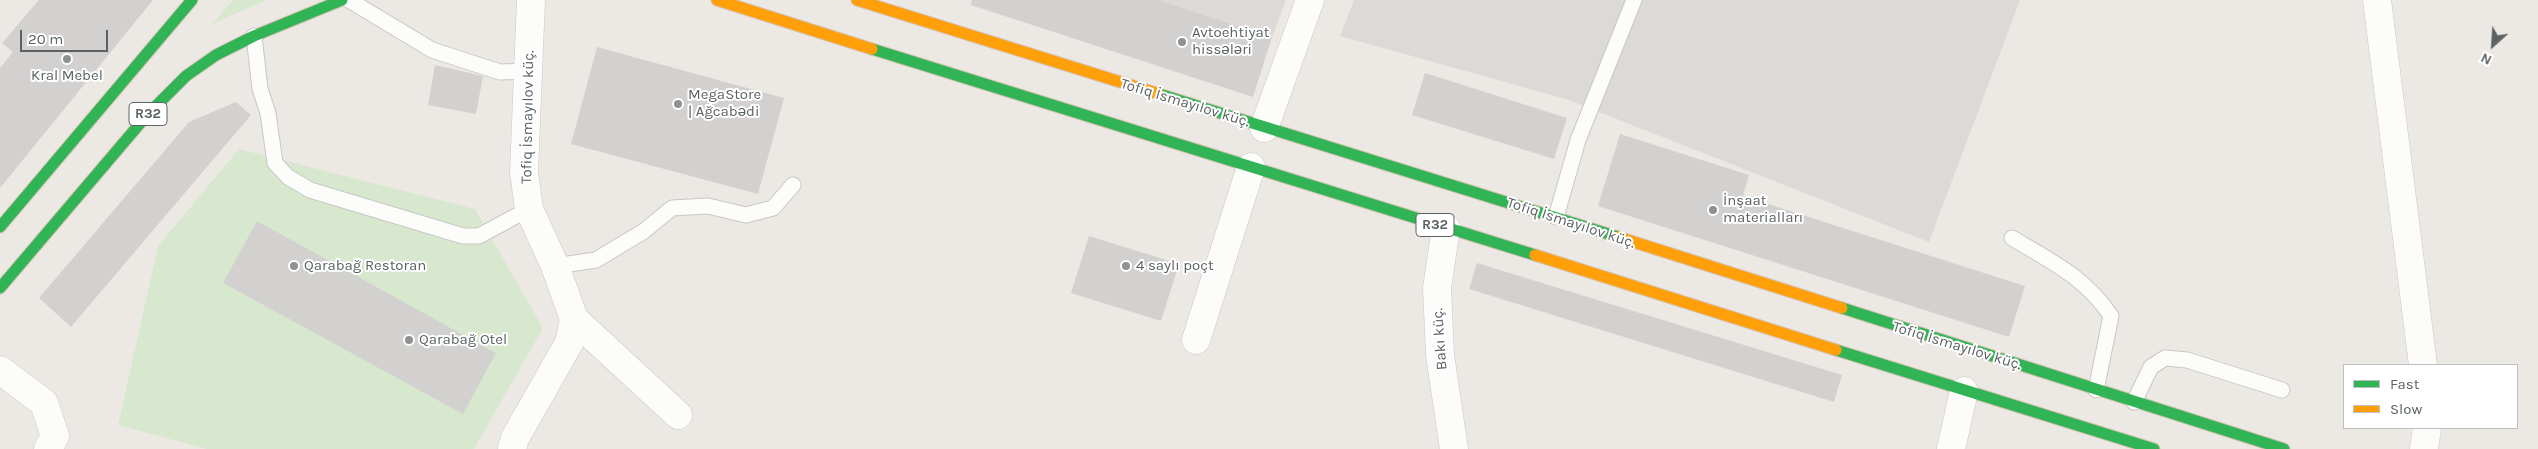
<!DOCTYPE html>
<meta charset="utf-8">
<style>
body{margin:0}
#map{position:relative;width:2538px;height:449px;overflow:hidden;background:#ece9e5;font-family:Karla,sans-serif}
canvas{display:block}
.legend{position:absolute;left:2343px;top:364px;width:175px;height:65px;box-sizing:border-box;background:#fff;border:1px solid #bdc0c1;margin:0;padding:6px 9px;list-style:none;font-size:15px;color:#5b6264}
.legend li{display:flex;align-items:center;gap:10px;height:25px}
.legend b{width:25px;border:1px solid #bdc0c1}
.north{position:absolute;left:2468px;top:20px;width:50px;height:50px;-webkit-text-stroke:4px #fff;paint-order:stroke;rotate:206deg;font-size:14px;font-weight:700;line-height:20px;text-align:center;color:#5b6264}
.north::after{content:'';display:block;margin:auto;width:18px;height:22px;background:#5b6264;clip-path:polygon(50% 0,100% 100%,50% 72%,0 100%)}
.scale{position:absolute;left:20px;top:30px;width:88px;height:22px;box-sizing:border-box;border:2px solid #5b6264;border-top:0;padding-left:6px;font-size:15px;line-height:18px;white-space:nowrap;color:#5b6264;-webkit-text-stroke:4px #fff;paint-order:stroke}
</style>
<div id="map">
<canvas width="2538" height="449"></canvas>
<ul class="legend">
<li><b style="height:6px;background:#30b455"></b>Fast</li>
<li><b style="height:6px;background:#ff9f0a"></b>Slow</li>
</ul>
<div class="north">N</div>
<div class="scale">20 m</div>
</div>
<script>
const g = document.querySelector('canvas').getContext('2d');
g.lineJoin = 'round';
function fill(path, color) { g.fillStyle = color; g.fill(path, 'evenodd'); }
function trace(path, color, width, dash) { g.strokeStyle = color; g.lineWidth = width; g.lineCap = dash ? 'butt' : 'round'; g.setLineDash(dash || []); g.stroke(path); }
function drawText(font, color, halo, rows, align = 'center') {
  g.font = font + ' Karla,sans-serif'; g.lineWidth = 4; g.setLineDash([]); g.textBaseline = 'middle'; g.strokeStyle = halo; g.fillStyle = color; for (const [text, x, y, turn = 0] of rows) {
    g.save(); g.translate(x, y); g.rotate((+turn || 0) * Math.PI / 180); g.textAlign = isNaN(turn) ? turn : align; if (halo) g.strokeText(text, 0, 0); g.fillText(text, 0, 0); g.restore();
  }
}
const industrial = new Path2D(`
 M1158 0H1286L1272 37Z
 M1354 0H2020L1929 242 1566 99 1340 36Z`);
const green = new Path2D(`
 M233 0H267L212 24Z
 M239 149 475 209 543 328 474 449H207L118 425 158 246Z`);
const building = new Path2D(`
 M39 0H153L0 188V68L13 52 2 43Z
 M972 0H1158L1272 37 1253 97 971 5Z
 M597 47 784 98 758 194 571 144Z
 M435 65 483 76 476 114 428 105Z
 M1425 73 1567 118 1554 159 1412 115Z
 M236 102 251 115 71 327 39 298 189 122Z
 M1620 134 1749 175 1743 196 2025 286 2009 337 1598 206Z
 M257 221 496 353 463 414 223 283Z
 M1089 236 1179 264 1161 321 1071 293Z
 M1477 263 1842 375 1834 402 1469 289Z`);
const lane = new Path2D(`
 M349 0 432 50 500 72 530 71
 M254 36 260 89 268 113 275 163 288 177 310 190 463 236H479L529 209
 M1556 217 1578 140 1634 0
 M2012 238C2051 261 2086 278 2111 316L2096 390
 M555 266 596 260 644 231 672 208 708 206 746 215 773 208 793 185
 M2134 402 2151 367 2165 358 2187 360 2282 390`);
const street = new Path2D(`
 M2377 0 2423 365
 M1264 128 1310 0
 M1446 228 1437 288 1440 355 1454 449
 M574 319 678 415
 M1196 340 1251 167
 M0 370 44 403 55 436 48 449
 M512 449 515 438 569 343 574 319 555 266 529 209 524 172 531 0
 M1951 449 1964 391
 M2424 449 2427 428`);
const fast = new Path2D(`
 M872 49 1535 255
 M1159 94 1618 237
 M0 227 192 0
 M0 288 148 114 186 76 216 55 254 36 342 0
 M1842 308 2284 449
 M1836 350 2154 449`);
const slow = new Path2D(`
 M717 0 872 49
 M857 0 1159 94
 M1618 237 1842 308
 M1535 255 1836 350`);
const markers = [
 [1182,42,5,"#8e9191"],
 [67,59,5,"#8e9191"],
 [678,104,5,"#8e9191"],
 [1713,210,5,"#8e9191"],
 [294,266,5,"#8e9191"],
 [1126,266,5,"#8e9191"],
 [409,340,5,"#8e9191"]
];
const shields = [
 [148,114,38],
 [1435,225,38]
];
const shieldNames = [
 ["R32",148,114],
 ["R32",1435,225]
];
const poiNames = [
 ["Avtoehtiyat",1192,33],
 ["hissələri",1192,50],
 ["Kral Mebel",67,76,"center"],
 ["MegaStore",688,95],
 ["| Ağcabədi",688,112],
 ["İnşaat",1723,201],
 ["materialları",1723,218],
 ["Qarabağ Restoran",304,266],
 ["4 saylı poçt",1136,266],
 ["Qarabağ Otel",419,340]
];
const streetNames = [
 ["Tofiq İsmayılov küç.",1185,103,17],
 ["Tofiq İsmayılov küç.",528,117,-89],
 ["Tofiq İsmayılov küç.",1571,223,18],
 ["Bakı küç.",1440,339,-94],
 ["Tofiq İsmayılov küç.",1957,346,17]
];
fill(industrial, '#ddd9d6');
fill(green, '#d8e8cf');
fill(building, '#d3d1cf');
trace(lane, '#c7c8c6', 17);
trace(street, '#c7c8c6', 29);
trace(fast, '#d5c2b1', 13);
trace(slow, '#d5c2b1', 13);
trace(lane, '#fcfcfb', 15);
trace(street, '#fcfcfb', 28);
trace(fast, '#30b455', 11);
trace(slow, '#ff9f0a', 11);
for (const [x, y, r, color] of markers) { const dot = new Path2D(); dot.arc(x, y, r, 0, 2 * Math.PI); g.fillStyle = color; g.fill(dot); trace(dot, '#fff', 2); }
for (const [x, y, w] of shields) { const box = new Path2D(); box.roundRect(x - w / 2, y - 11.5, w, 23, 4); g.fillStyle = '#fff'; g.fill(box); trace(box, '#5b6264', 1); }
drawText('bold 14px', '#5b6264', null, shieldNames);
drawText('15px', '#5b6264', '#fff', poiNames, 'left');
drawText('15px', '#5b6264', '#fff', streetNames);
</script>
